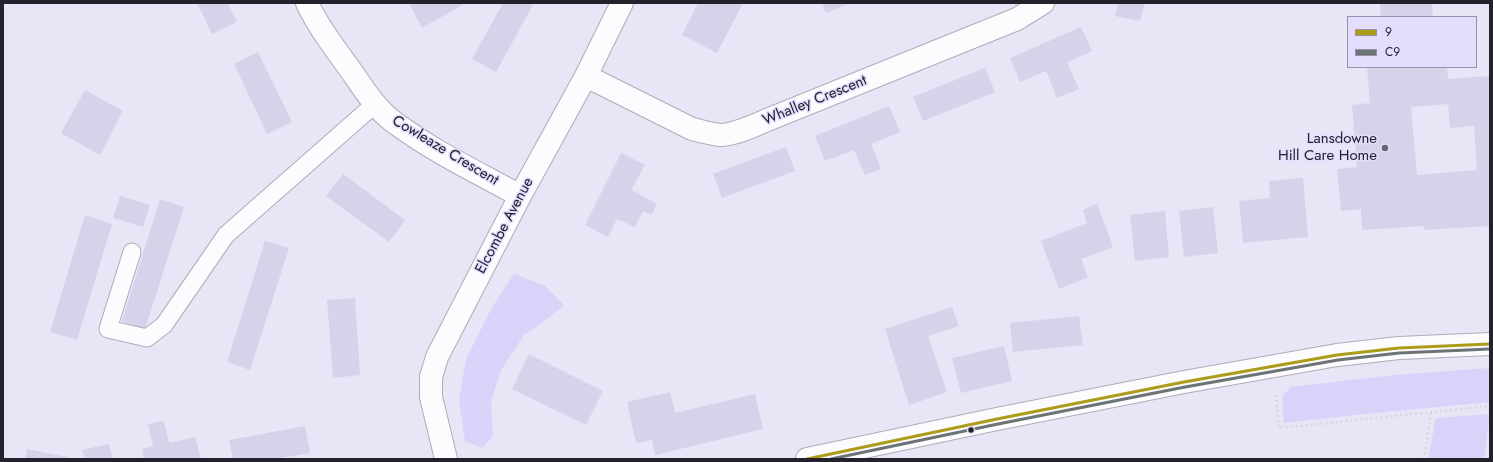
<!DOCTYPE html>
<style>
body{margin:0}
#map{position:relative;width:1493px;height:462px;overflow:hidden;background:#e8e5f6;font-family:Jost,sans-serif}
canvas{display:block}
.frame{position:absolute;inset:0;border:4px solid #24212d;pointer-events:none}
.legend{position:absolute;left:1347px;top:16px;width:130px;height:52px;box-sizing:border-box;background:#e4ddfe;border:1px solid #9792aa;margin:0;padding:5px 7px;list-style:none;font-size:12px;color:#24212d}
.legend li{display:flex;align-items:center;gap:8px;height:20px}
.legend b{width:20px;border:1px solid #9792aa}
</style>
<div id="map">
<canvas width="1493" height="462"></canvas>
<div class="frame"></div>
<ul class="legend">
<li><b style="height:5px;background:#ac9c1a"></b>9</li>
<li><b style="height:5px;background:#6c7476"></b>C9</li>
</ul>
</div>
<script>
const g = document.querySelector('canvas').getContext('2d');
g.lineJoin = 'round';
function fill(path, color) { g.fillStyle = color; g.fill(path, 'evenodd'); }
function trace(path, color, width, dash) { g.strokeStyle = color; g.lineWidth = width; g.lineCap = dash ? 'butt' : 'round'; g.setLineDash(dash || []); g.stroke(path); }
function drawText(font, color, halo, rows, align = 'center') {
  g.font = font + ' Jost,sans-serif'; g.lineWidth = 3; g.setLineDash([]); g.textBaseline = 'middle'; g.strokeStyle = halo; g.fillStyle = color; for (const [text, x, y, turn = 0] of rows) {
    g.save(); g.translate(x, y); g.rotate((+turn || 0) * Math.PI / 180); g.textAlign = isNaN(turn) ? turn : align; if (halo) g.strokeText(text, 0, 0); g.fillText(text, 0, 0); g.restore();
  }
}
const green = new Path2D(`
 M514 274 545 286 564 305 543 322 524 335 501 370 491 402 493 436 482 448 465 441 459 400 466 359 491 309Z
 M1490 368V402L1355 415 1284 423 1282 397 1291 387 1394 375Z
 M1490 414 1484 459H1428L1436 418Z`);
const building = new Path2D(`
 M197 3H228L237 22 212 34Z
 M409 3H466L422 28Z
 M503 3H534L496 72 472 59Z
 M698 3H743L717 53 682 35Z
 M822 3H851L826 13Z
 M1118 3H1145L1140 21 1115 16Z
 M1380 3H1432L1433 17H1381Z
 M1081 27 1092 51 1067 62 1079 89 1057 98 1046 71 1020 82 1010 58Z
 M258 52 292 122 267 134 234 64Z
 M1367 67H1447L1448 79 1490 76V226L1424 230V226L1362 230 1361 209 1341 211 1337 169 1357 167 1352 105 1370 103ZM1448 104 1450 128 1474 126 1477 170 1417 175 1411 107Z
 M985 68 995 92 923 121 913 97Z
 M85 90 123 111 100 155 61 133Z
 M889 106 900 132 871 144 881 169 865 175 854 150 825 161 815 136Z
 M786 147 795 171 722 198 713 174Z
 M621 153 645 165 631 190 657 204 651 215 643 211 635 227 617 219 608 237 585 225Z
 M343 174 405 220 389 242 326 196Z
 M1303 178 1308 237 1243 243 1239 201 1270 198 1269 181Z
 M120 196 150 205 143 227 113 218Z
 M160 199 184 207 145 329 122 321Z
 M1097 204 1113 247 1081 259 1088 277 1059 289 1041 241 1087 223 1083 210Z
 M1213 207 1218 253 1184 257 1179 211Z
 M1165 211 1169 257 1135 261 1130 215Z
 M85 215 112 224 77 340 50 332Z
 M265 241 289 248 250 370 227 362Z
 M355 298 360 375 333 378 327 300Z
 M952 307 959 326 928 336 947 392 909 405 885 329Z
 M1079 316 1083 345 1013 352 1010 323Z
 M1004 346 1012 381 961 393 952 358Z
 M529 354 603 391 586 425 512 389Z
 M670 392 675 413 755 394 763 429 655 455 652 440 636 443 627 402Z
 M164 421 169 443 195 437 201 459H144L142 449 153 446 148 424Z
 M305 426 310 453 274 459H233L229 440Z
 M109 444 113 459H85L82 450Z
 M27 449 67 457V459H25Z`);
const path = new Path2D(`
 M1276 395 1279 428 1490 406
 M1424 459 1431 413
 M1489 459 1490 456`);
const lane = new Path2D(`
 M132 252 108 329 147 338 164 325 226 235 375 104`);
const street = new Path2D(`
 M307 3C319 28 336 50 352 72 365 91 378 112 398 125 436 153 479 173 520 196
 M586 76 692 129C701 131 711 134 720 135 736 135 757 124 772 118L1017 19 1043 3
 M446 459 431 397V377L437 357 520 196 586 76 622 3`);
const secondary = new Path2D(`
 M807 459 997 419 1184 382 1337 355 1399 348 1490 344`);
const bus1 = new Path2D(`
 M807 459 997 419 1184 382 1337 355 1399 348 1490 344`);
const bus2 = new Path2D(`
 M831 459 998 424 1185 387 1338 360 1399 353 1490 349`);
const markers = [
 [1385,148,4,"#696673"],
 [971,430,3.5,"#24212d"]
];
const streetNames = [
 ["Whalley Crescent",815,101,-22],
 ["Cowleaze Crescent",445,151,31],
 ["Elcombe Avenue",505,226,-62]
];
const poiNames = [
 ["Lansdowne",1377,139],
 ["Hill Care Home",1377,156]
];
fill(green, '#dad2f8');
fill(building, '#d7d1ea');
trace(lane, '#aeacb9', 19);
trace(street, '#aeacb9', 24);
trace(secondary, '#aeacb9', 24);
trace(path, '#d7d6dc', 2.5, [2, 3]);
trace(lane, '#fcfbfe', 17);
trace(street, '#fcfbfe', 22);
trace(secondary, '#fcfbfe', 22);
trace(bus1, '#ac9c1a', 3);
trace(bus2, '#6c7476', 3);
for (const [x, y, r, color] of markers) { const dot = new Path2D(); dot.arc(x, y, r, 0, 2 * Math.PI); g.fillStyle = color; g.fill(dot); trace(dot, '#e4ddfe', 1.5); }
drawText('15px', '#24212d', '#e4ddfe', streetNames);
drawText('15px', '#24212d', '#e4ddfe', poiNames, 'right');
</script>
